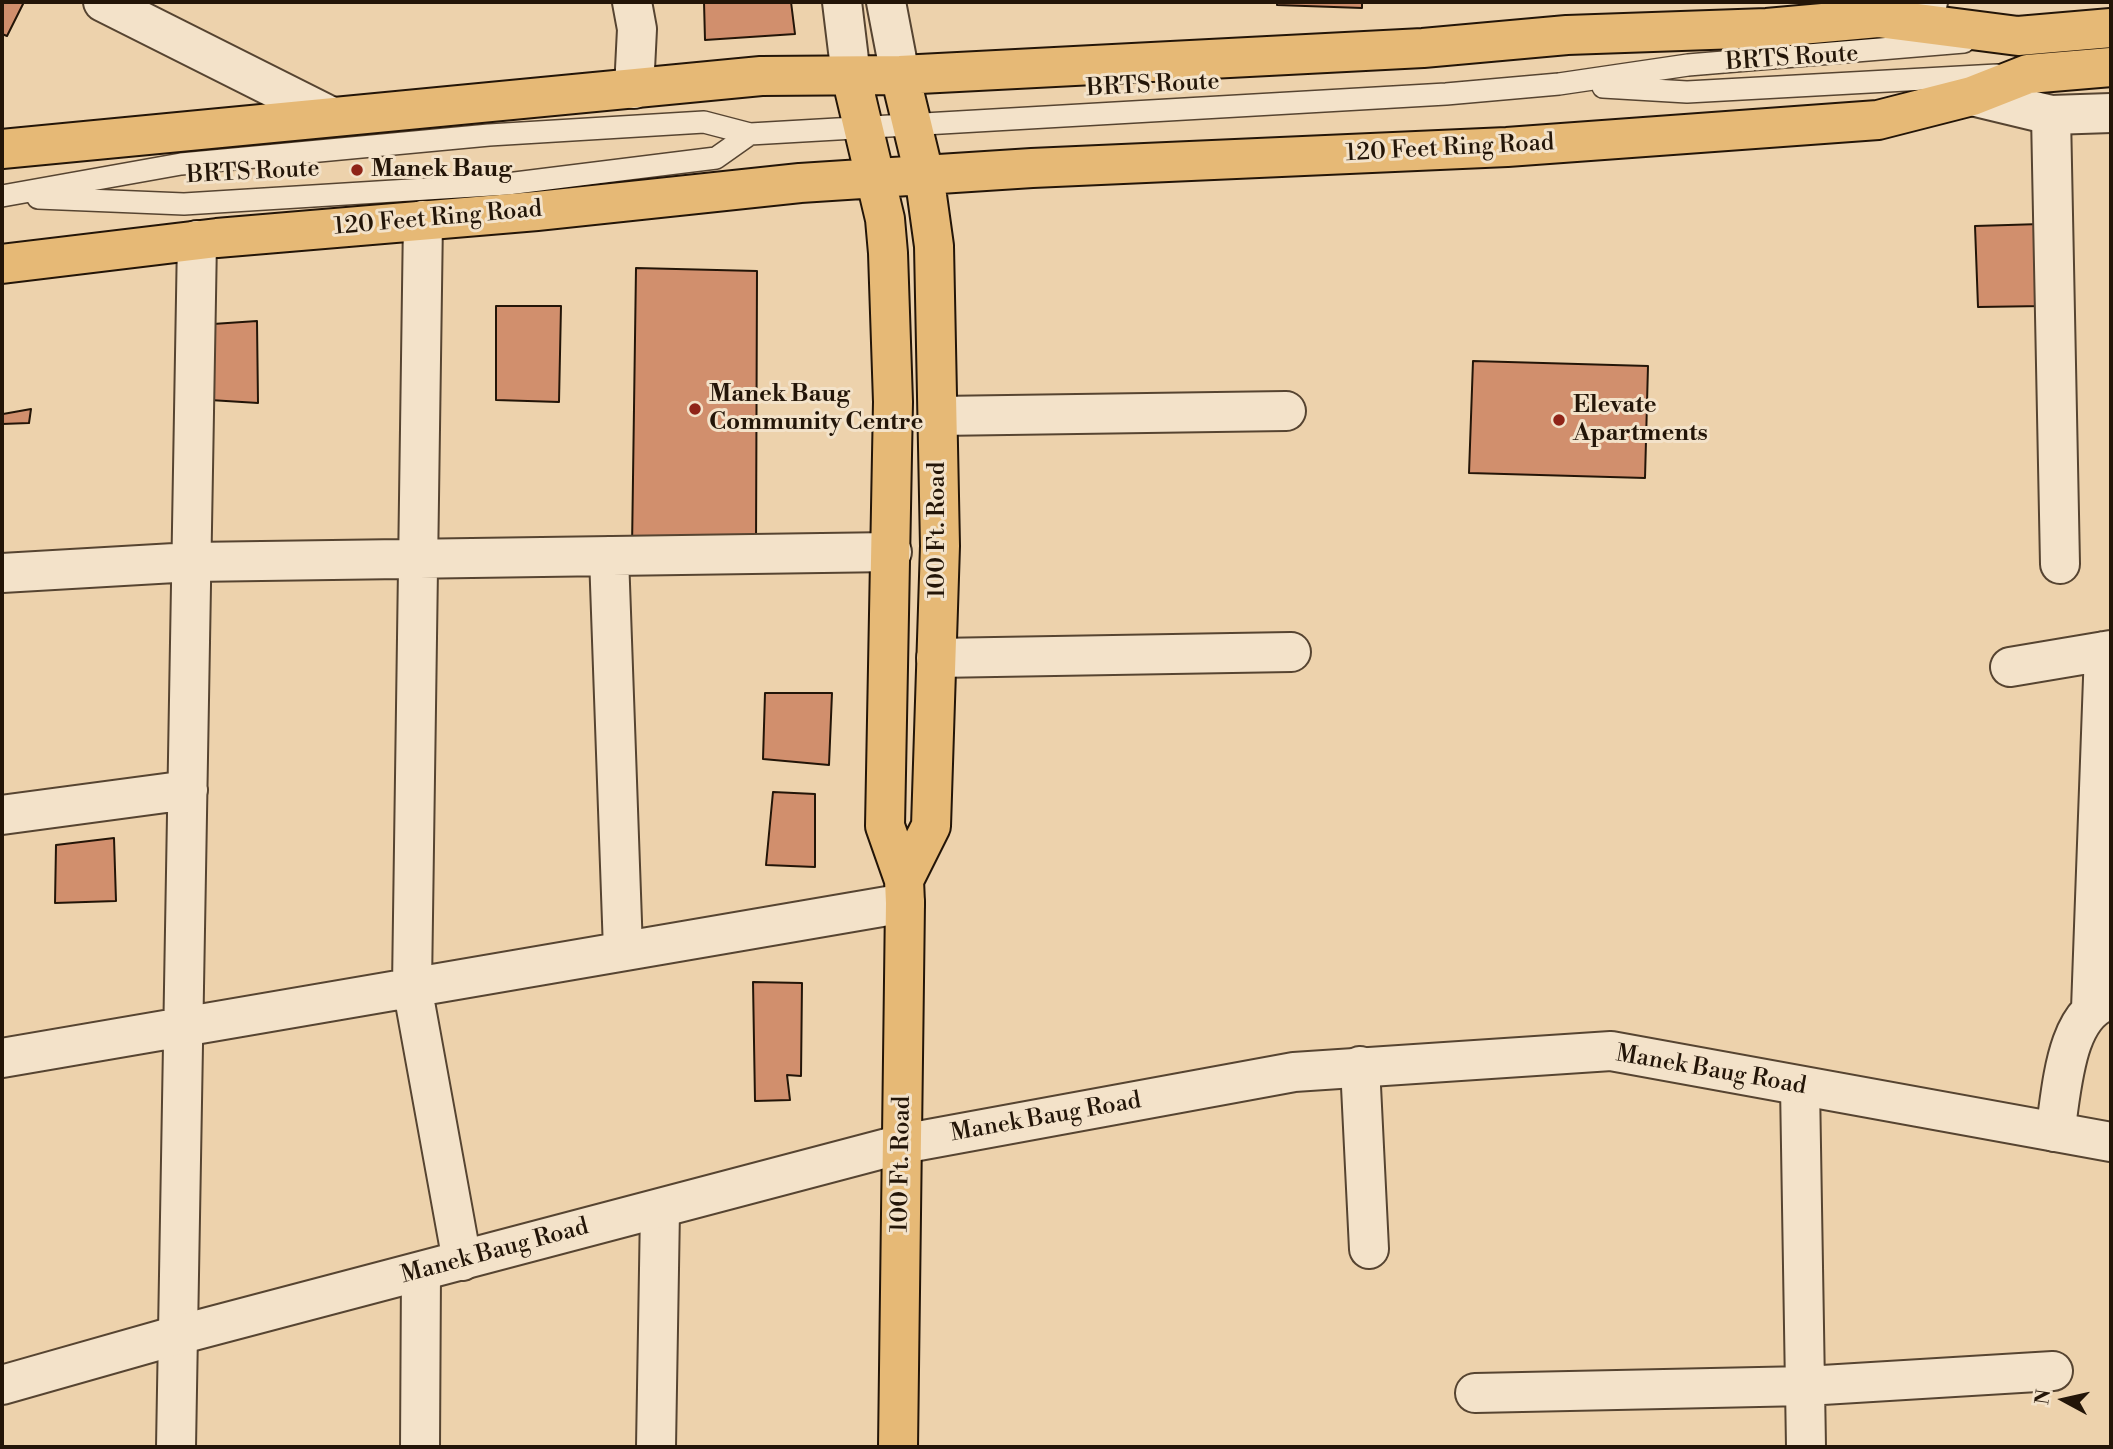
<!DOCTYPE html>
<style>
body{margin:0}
#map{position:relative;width:2113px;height:1449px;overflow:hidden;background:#edd2ac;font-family:"Libre Bodoni",serif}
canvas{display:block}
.frame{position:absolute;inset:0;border:4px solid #231508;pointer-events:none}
.north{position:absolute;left:2029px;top:1365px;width:70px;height:70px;-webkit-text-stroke:5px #f3e2c9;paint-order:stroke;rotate:278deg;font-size:19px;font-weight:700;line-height:28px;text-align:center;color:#231508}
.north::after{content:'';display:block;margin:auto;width:24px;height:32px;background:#231508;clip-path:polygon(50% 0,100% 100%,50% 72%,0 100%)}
</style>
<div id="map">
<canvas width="2113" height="1449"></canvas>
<div class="frame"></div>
<div class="north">N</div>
</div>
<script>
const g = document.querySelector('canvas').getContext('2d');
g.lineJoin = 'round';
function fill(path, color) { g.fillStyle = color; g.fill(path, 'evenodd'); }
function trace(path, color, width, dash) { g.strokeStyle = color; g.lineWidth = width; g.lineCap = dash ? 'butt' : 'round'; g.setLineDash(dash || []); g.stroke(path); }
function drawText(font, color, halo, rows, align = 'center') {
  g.font = font + ' "Libre Bodoni",serif'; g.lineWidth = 6; g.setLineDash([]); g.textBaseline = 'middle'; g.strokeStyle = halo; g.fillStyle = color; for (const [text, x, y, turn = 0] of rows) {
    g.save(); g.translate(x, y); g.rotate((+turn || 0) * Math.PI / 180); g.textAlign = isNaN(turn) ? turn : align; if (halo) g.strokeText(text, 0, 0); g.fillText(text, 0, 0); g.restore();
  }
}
const building = new Path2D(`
 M2 2H24L7 36 2 34Z
 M704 2H791L795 34 705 40Z
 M1277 2H1362V8L1277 5Z
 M2041 224 2044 306 1978 307 1975 226Z
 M636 268 757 271 756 548H632Z
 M496 306H561L559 402 496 400Z
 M257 321 258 403 210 400 213 324Z
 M1473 361 1648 366 1645 478 1469 473Z
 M2 390 3 414 31 409 29 423 2 424Z
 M765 693H832L829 765 763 759Z
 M773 792 815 794V867L766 865Z
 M114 838 116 901 55 903 56 845Z
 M753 982 802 983 801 1076 787 1075 790 1100 755 1101Z`);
const service = new Path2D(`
 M1603 87 1687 92 1997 75
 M2 196 181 164 489 135 704 122 750 134 1446 94 1559 84 1688 65 1964 42
 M38 198 184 204 507 184 716 158 750 134`);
const minor = new Path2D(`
 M103 2 332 117
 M632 2 637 29 634 89
 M2051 115 2060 564
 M423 220 412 986 462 1261
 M938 416 1286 411
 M609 556 623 950
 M2 573 192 562 892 552
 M936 658 1291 652
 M2010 667 2111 650
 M2 815 188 790
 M2091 1009 2104 651
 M2 1058 905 903
 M1360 1066 1369 1249
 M1800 1086 1806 1447
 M2055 1132C2062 1093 2064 1011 2111 1000
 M1475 1393 1806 1386 2053 1371
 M176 1447 197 240
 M420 1447 421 1272
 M656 1447 660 1210`);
const tertiary = new Path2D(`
 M842 2 851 76
 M886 2 900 75
 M1878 18 1928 2
 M1972 96 2051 115 2111 113
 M2 1385 178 1335 902 1144 1294 1072 1611 1051 2111 1142`);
const primary = new Path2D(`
 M900 75 924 174 934 246 940 546 931 826 904 880
 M851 76 885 219 888 253 893 402 885 826 904 880 905 903 898 1447
 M2 149 761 76 900 75 1423 48 1567 35 1767 28 1878 18 2018 36 2111 28
 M2 264 217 238 537 211 800 183 1032 168 1507 147 1878 120 1972 96 2028 74 2111 67`);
const markers = [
 [357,170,7,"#8f2418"],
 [695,409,7,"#8f2418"],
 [1559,420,7,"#8f2418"]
];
const streetNames = [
 ["BRTS Route",1792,59,-4],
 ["BRTS Route",1153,86,-3],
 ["120 Feet Ring Road",1450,149,-3],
 ["BRTS Route",253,173,-3],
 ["120 Feet Ring Road",438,219,-5],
 ["100 Ft. Road",938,530,-90],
 ["Manek Baug Road",1711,1071,10],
 ["Manek Baug Road",1046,1118,-10],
 ["100 Ft. Road",902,1164,-89],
 ["Manek Baug Road",495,1252,-15]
];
const poiNames = [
 ["Manek Baug",371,170],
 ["Manek Baug",709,395],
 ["Community Centre",709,423],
 ["Elevate",1573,406],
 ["Apartments",1573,434]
];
fill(building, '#d18f6d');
trace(building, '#231508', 2);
trace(service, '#564431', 24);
trace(minor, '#564431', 42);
trace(tertiary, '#564431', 42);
trace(primary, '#231508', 42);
trace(service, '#f3e2c9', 21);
trace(minor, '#f3e2c9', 38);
trace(tertiary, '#f3e2c9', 38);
trace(primary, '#e6b976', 38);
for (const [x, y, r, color] of markers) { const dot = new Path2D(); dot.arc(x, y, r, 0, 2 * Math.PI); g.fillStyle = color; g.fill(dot); trace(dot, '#f3e2c9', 2.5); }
drawText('24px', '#231508', '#f3e2c9', streetNames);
drawText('bold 24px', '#231508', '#f3e2c9', poiNames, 'left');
</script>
